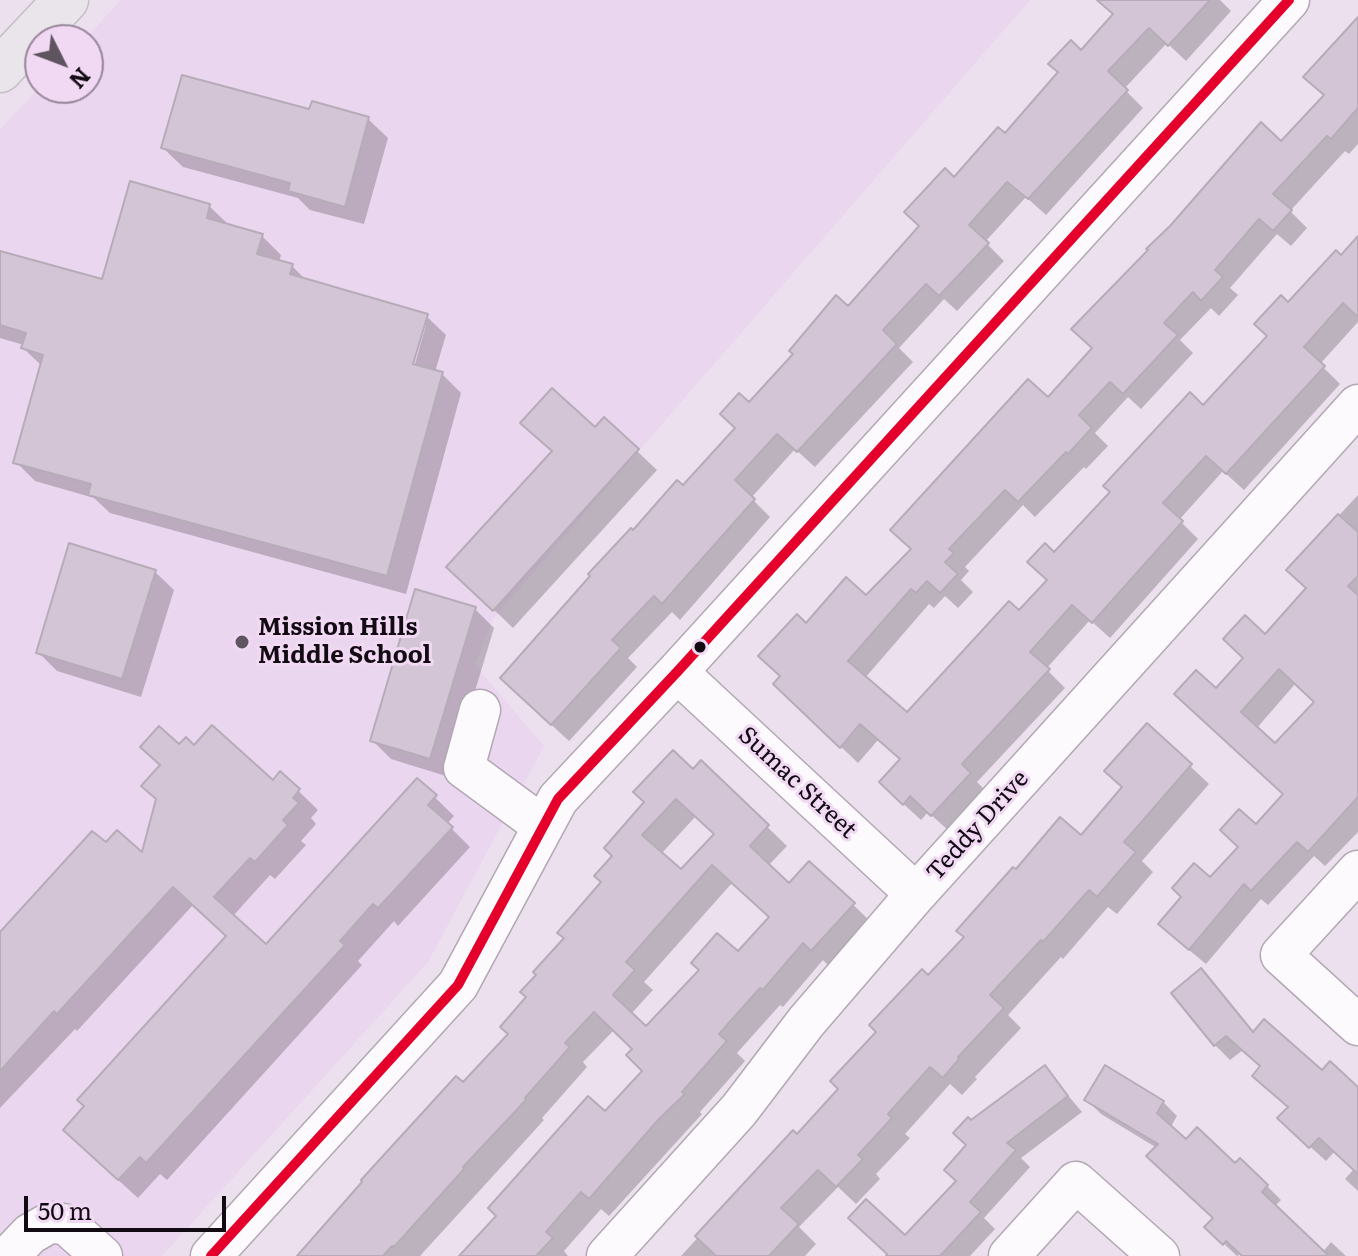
<!DOCTYPE html>
<style>
body{margin:0}
#map{position:relative;width:1358px;height:1256px;overflow:hidden;background:#ecdfee;font-family:Literata,serif}
canvas{display:block}
.north{position:absolute;left:24px;top:24px;width:80px;height:80px;box-sizing:border-box;background:#f1d9f4;border:2px solid #98879a;border-radius:50%;rotate:132deg;font-size:22px;font-weight:700;line-height:32px;text-align:center;color:#130b14}
.north::after{content:'';display:block;margin:auto;width:28px;height:36px;background:#5f5560;clip-path:polygon(50% 0,100% 100%,50% 72%,0 100%)}
.scale{position:absolute;left:24px;top:1196px;width:202px;height:36px;box-sizing:border-box;border:4px solid #130b14;border-top:0;padding-left:10px;font-size:24px;line-height:28px;white-space:nowrap;color:#130b14;-webkit-text-stroke:6px #f1d9f4;paint-order:stroke}
</style>
<div id="map">
<canvas width="1358" height="1256"></canvas>
<div class="north">N</div>
<div class="scale">50 m</div>
</div>
<script>
const g = document.querySelector('canvas').getContext('2d');
g.lineJoin = 'round';
function fill(path, color) { g.fillStyle = color; g.fill(path, 'evenodd'); }
function trace(path, color, width, dash) { g.strokeStyle = color; g.lineWidth = width; g.lineCap = dash ? 'butt' : 'round'; g.setLineDash(dash || []); g.stroke(path); }
function drawText(font, color, halo, rows, align = 'center') {
  g.font = font + ' Literata,serif'; g.lineWidth = 6; g.setLineDash([]); g.textBaseline = 'middle'; g.strokeStyle = halo; g.fillStyle = color; for (const [text, x, y, turn = 0] of rows) {
    g.save(); g.translate(x, y); g.rotate((+turn || 0) * Math.PI / 180); g.textAlign = isNaN(turn) ? turn : align; if (halo) g.strokeText(text, 0, 0); g.fillText(text, 0, 0); g.restore();
  }
}
const built = new Path2D(`
 M121 0H1030L493 619 475 665 544 746 428 962 162 1256H0V129L40 87 88 88V40H84Z`);
const shadow = new Path2D(`
 M1109 0H1220L1231 11 1186 61 1167 43 1124 89 1143 108 1046 215 1026 197 985 242 1004 261 957 311 944 299 899 348 913 362 815 467 795 449 751 498 770 517 680 620 672 612 628 658 637 667 569 741 519 695 633 533 683 488 737 428 750 405 848 308 921 227 954 179 1005 136 1115 15Z
 M1358 20V144L1349 154 1345 151 1290 211 1307 228 1291 246 1277 234 1230 288 1238 295 1219 316 1211 308 1180 340 1193 353 1141 409 1128 397 1095 433 1108 446 1086 469 1084 467 1035 517 1023 505 965 567 969 571 961 580 973 592 958 608 945 596 934 608 929 604 865 678 907 715 1019 613 1049 581 1055 554 1204 408 1269 337 1288 305 1358 239V322L1320 364 1340 384 1244 490 1223 471 1179 520 1198 539 1110 638 1090 620 1046 669 1065 688 977 782 986 791 949 831 928 812 921 820 898 799 902 760 878 740 858 763 793 701 806 626 867 598 1325 97 1306 77Z
 M311 112 368 119 388 138 364 224 310 210 298 198 183 167 163 148Z
 M209 206 229 225 262 236 281 255 279 262 292 266 307 281 426 316 446 335 435 372 442 374 461 393 406 594 110 513 94 498 35 481 16 462 42 366 23 348 24 345 0 338V253L103 281ZM422 325H426L412 374 408 373Z
 M604 420 657 470 513 628 468 585Z
 M1358 495V832L1325 866 1314 856 1268 905 1261 899 1206 964 1177 940 1256 827 1285 794 1217 691 1308 589 1288 570ZM1296 683 1317 702 1275 746 1256 729Z
 M154 571 174 590 141 697 57 671 38 652Z
 M475 609 494 628 449 777 391 759 372 740Z
 M180 747 194 748 273 783 281 774 318 810 311 818 316 824 301 841 306 845 275 879 270 875 233 916 266 947 417 780 454 816 447 824 470 847 398 926 394 921 358 961 362 965 167 1180 160 1174 138 1198 84 1149 228 936 193 905 77 1031 75 1029 0 1108V935L106 845 143 856Z
 M701 763 787 846 768 866 789 886 810 863 872 923 831 968 823 960 783 1007 780 1005 737 1053 745 1061 700 1112 702 1114 609 1216 601 1209 564 1251 568 1256H461L645 1071 634 1049 614 1030 583 1062 587 1067 542 1118 544 1120 420 1256H299L510 1034 528 998 566 939 560 933ZM696 816 716 834 681 872 661 854ZM732 883 771 918 738 954 647 1029 631 1014 653 990 644 982Z
 M1190 766 1209 784 1142 861 1153 872 1117 914 1108 907 1063 959 1061 957 1008 1015 1021 1028 975 1077 977 1079 962 1095 950 1084 905 1134 910 1138 876 1174 880 1179 856 1204 838 1187 799 1227 816 1244 805 1256H681L793 1133 797 1137 841 1089 928 978 966 938 1016 872 1082 838Z
 M1201 971 1254 1033 1358 1091V1191L1345 1179 1354 1169 1335 1151 1326 1161 1295 1133 1289 1108 1262 1067 1243 1050 1230 1060 1215 1045Z
 M1044 1067 1082 1112 1021 1158 1030 1167 984 1218 995 1229 970 1256H890L958 1182 969 1145 971 1122Z
 M1087 1100 1163 1102 1177 1116 1170 1128 1186 1142 1236 1166 1267 1186 1281 1200 1274 1207 1322 1253 1331 1242 1346 1256H1244L1242 1253 1237 1256 1221 1241 1215 1218 1157 1148 1101 1114Z`);
const building = new Path2D(`
 M1097 0H1210L1168 46 1149 28 1108 71 1128 90 1028 199 1007 182 969 225 989 243 939 296 926 284 883 330 897 344 797 452 777 434 735 480 755 499 662 604 654 596 612 640 621 648 551 725 500 678 590 576 588 574 631 528 633 530 677 480 683 485 735 428 720 414 739 393 749 402 793 354 789 351 836 295 848 306 919 226 904 212 945 168 954 177 998 127 1005 133 1058 72 1048 64 1071 40 1081 50 1113 14Z
 M1358 17V108L1331 139 1327 136 1273 194 1292 210 1273 231 1259 219 1215 270 1223 277 1201 301 1193 292 1164 323 1178 335 1123 394 1110 382 1079 415 1092 428 1068 454 1066 452 1018 502 1005 490 949 549 954 553 945 562 958 574 940 593 927 581 916 593 911 589 848 661 907 712 1009 601 1019 610 1047 580 1027 562 1045 543 1054 552 1110 492 1103 486 1190 392 1203 405 1267 336 1254 324 1281 295 1288 302 1336 250 1341 255 1358 236V317L1343 303 1304 347 1325 366 1226 474 1206 456 1163 503 1183 521 1092 623 1072 605 1030 652 1050 669 962 764 971 773 931 816 910 796 903 805 879 782 900 759 860 724 840 748 773 684 780 676 758 656 797 614 806 623 846 577 866 595 911 549 890 530 1028 379 1048 397 1092 348 1071 329 1148 250 1146 249 1170 226 1261 122 1281 141 1324 95 1303 77Z
 M182 75 309 109 312 101 369 117 345 207 288 191 290 183 161 148Z
 M130 181 210 204 207 218 263 234 257 254 293 264 290 274 428 314 413 364 443 372 387 576 88 495 91 484 13 463 43 355 21 348 26 333 0 325V251L102 279Z
 M552 388 595 427 604 417 639 449 493 611 446 567 552 451 520 423Z
 M1338 514 1358 532V576L1348 586 1358 595V797L1308 852 1297 842 1251 891 1244 884 1189 950 1158 924 1181 897 1172 888 1194 863 1210 877 1238 847 1220 830 1239 809 1256 824 1283 794 1174 694 1196 670 1216 688 1243 658 1223 639 1245 615 1265 634 1306 588 1286 570ZM1279 669 1314 702 1275 743 1241 712Z
 M69 543 156 570 122 679 36 653Z
 M415 589 476 607 430 759 370 741Z
 M1147 723 1192 764 1124 842 1136 852 1097 897 1089 890 1043 942 1041 940 990 995 1004 1008 958 1057 959 1059 943 1078 930 1067 888 1114 892 1118 858 1155 863 1159 836 1187 818 1170 781 1208 799 1224 769 1256H716L695 1236 793 1130 797 1134 838 1089 830 1081 876 1032 869 1025 922 969 928 975 964 937 956 931 1013 867 1016 869 1060 817 1081 835 1122 787 1104 771Z
 M212 725 273 780 280 771 300 789 293 798 299 803 283 820 288 825 255 862 250 858 214 897 266 944 417 778 437 795 428 805 453 827 378 908 373 904 340 941 345 945 146 1163 140 1157 118 1180 63 1130 84 1106 77 1100 226 936 173 887 57 1014 54 1011 0 1071V932L92 831 106 842 117 830 142 852 156 799 141 786 160 765 140 747 159 726 179 744 186 737 194 745Z
 M673 750 693 769 701 760 769 825 750 846 789 883 809 861 855 903 811 951 803 943 763 990 760 988 719 1034 727 1041 682 1092 685 1094 659 1119 589 1199 581 1192 546 1232 553 1238 536 1256H459L496 1216 488 1208 588 1096 605 1111 642 1071 626 1055 632 1049 594 1012 565 1043 570 1047 525 1098 526 1100 463 1167 465 1168 394 1247 392 1246 383 1256H297L362 1182 361 1180 456 1076 463 1082 508 1034 500 1027 526 997 520 992 536 975 533 972 564 938 557 933 601 882 594 876 612 856 604 848 644 802 633 792ZM676 799 714 834 681 869 642 835ZM712 865 769 917 738 951 717 933 691 963 699 970 646 1026 613 995 635 970 626 962Z
 M1201 968 1253 1032 1264 1019 1322 1070 1330 1061 1358 1087V1174L1319 1138 1309 1148 1277 1118 1288 1107 1252 1076 1260 1066 1226 1036 1214 1046 1171 993Z
 M1045 1065 1068 1096 1007 1143 1016 1150 970 1202 981 1212 940 1256H886L887 1254 848 1218 866 1199 905 1235 956 1181 944 1170 966 1145 953 1133 968 1117 971 1120Z
 M1105 1065 1164 1101 1157 1113 1186 1139 1197 1127 1235 1163 1240 1158 1268 1185 1262 1192 1329 1256H1242L1226 1241 1223 1245 1204 1227 1213 1218 1146 1156 1158 1144 1084 1100Z`);
const minor = new Path2D(`
 M677 672 916 894
 M480 710 464 768 543 826
 M1358 871 1281 955 1358 1025
 M9 1256 30 1234 51 1222 67 1225 102 1256
 M211 1256 458 985 558 799 677 672 1289 0
 M607 1256 739 1110 806 1022 916 894 1358 405
 M1009 1256 1076 1182 1159 1256`);
const major = new Path2D(`
 M0 70 66 0`);
const bus1 = new Path2D(`
 M211 1256 458 985 558 799 677 672 1289 0`);
const markers = [
 [242,642,8,"#5f5560"],
 [700,647,7,"#130b14"]
];
const poiNames = [
 ["Mission Hills",258,628],
 ["Middle School",258,656]
];
const streetNames = [
 ["Sumac Street",797,783,43],
 ["Teddy Drive",978,826,-48]
];
fill(built, '#ebd6ef');
fill(shadow, '#0003');
fill(building, '#d3c5d5');
trace(building, '#b6acb8', 2);
trace(minor, '#b2a8b4', 43);
trace(major, '#c4bec5', 47);
trace(minor, '#fcfafc', 40);
trace(major, '#eae5eb', 44);
trace(bus1, '#e4002b', 10);
for (const [x, y, r, color] of markers) { const dot = new Path2D(); dot.arc(x, y, r, 0, 2 * Math.PI); g.fillStyle = color; g.fill(dot); trace(dot, '#f1d9f4', 3); }
drawText('bold 24px', '#130b14', '#f1d9f4', poiNames, 'left');
drawText('24px', '#130b14', '#f1d9f4', streetNames);
</script>
